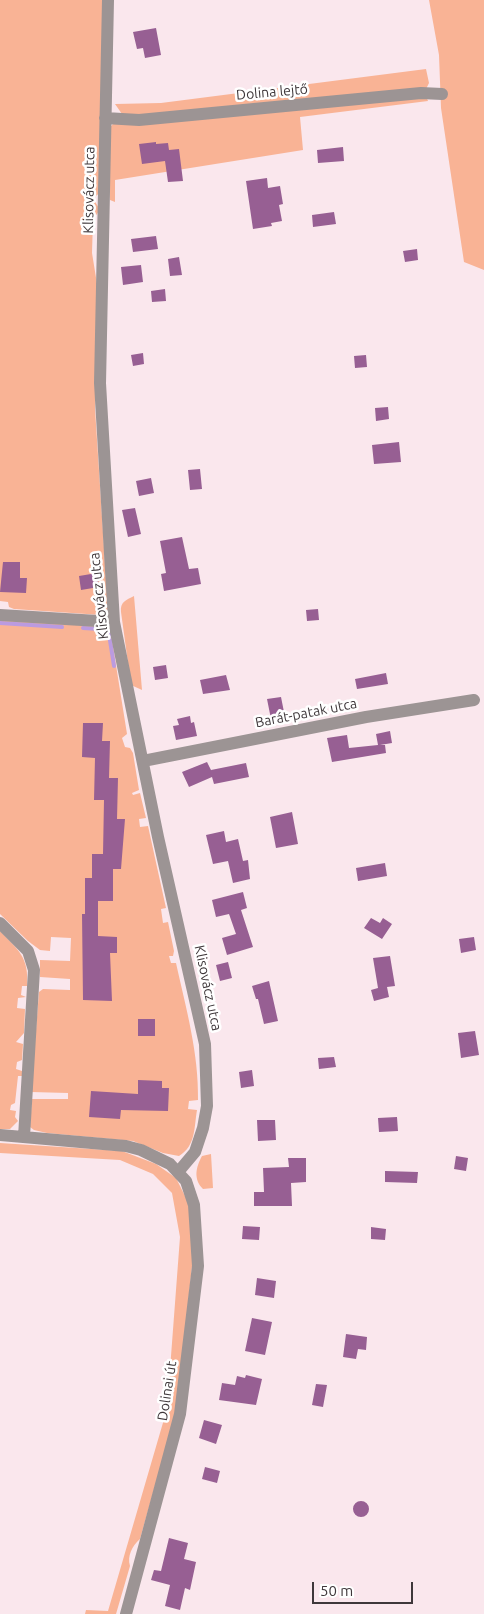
<!DOCTYPE html>
<meta charset="utf-8">
<style>
body{margin:0}
#map{position:relative;width:484px;height:1614px;overflow:hidden;background:#fae7ed;font-family:Ubuntu,sans-serif}
canvas{display:block}
.scale{position:absolute;left:312px;top:1582px;width:101px;height:22px;box-sizing:border-box;border:2px solid #3e373a;border-top:0;padding-left:6px;font-size:15px;line-height:18px;white-space:nowrap;color:#3e373a;-webkit-text-stroke:4px #fff;paint-order:stroke}
</style>
<div id="map">
<canvas width="484" height="1614"></canvas>
<div class="scale">50 m</div>
</div>
<script>
const g = document.querySelector('canvas').getContext('2d');
g.lineJoin = 'round';
function fill(path, color) { g.fillStyle = color; g.fill(path, 'evenodd'); }
function trace(path, color, width, dash) { g.strokeStyle = color; g.lineWidth = width; g.lineCap = dash ? 'butt' : 'round'; g.setLineDash(dash || []); g.stroke(path); }
function drawText(font, color, halo, rows, align = 'center') {
  g.font = font + ' Ubuntu,sans-serif'; g.lineWidth = 5; g.setLineDash([]); g.textBaseline = 'middle'; g.strokeStyle = halo; g.fillStyle = color; for (const [text, x, y, turn = 0] of rows) {
    g.save(); g.translate(x, y); g.rotate((+turn || 0) * Math.PI / 180); g.textAlign = isNaN(turn) ? turn : align; if (halo) g.strokeText(text, 0, 0); g.fillText(text, 0, 0); g.restore();
  }
}
const green = new Path2D(`
 M0 0H104L101 192 93 198 100 210 93 219 92 253 98 290 95 409 108 609 101 615 14 609 9 607 8 602 0 601Z
 M429 0H484V270L464 262 441 108 439 55Z
 M426 69 429 83 426 89 138 116 122 114 115 104 161 103Z
 M426 96 428 101 300 117 303 150 115 180V202L110 200 109 128 115 122Z
 M134 596 142 690 131 685 121 612C120 602 126 600 134 596Z
 M0 619 102 627 111 634 127 734 122 738 125 747 130 748 133 753 139 790 132 793 133 795 140 793 146 818 139 819 140 827 148 826 166 908 161 909 163 923 168 922 174 951 173 956H169L171 963H176C186 1008 199 1054 198 1100L189 1101 188 1109 197 1110C194 1127 196 1146 179 1156L163 1153 133 1141 47 1133 34 1130 30 1127 32 1099H68V1093L31 1092 39 992 43 989 70 990V979L40 977V960L70 961 71 938 51 937 50 951 40 950 28 941 0 914Z
 M0 931C19 951 29 957 27 986H22L21 995 26 997 18 998 17 1008 25 1009 24 1033 16 1042 23 1044 22 1060 17 1062 16 1069 22 1071V1076H18L15 1103 11 1105 10 1110 16 1111 15 1117 18 1121 10 1129H0Z
 M0 1143 122 1151 156 1164 176 1178 190 1206 193 1257 177 1408 140 1539C132 1546 127 1556 130 1566L116 1614H85L86 1610 108 1611 167 1409 180 1237 172 1193 153 1174 120 1160 0 1153Z
 M211 1154 213 1188 203 1189C193 1179 196 1167 202 1156Z`);
const stream = new Path2D(`
 M0 623 62 627
 M83 628 100 629 109 634 114 666`);
const building = new Path2D(`
 M156 28 161 55 145 58 143 48 137 49 133 32Z
 M156 142V144L168 143 169 150 179 149 183 181 168 182 165 161 142 164 139 144Z
 M343 147 344 161 318 163 317 150Z
 M267 178 268 188 280 186 283 204 279 205 282 221 271 223 272 226 253 229 246 181Z
 M334 212 336 224 313 227 312 215Z
 M156 236 158 249 133 252 131 239Z
 M417 249 418 260 405 262 403 251Z
 M179 257 182 275 170 276 168 259Z
 M141 265 143 282 123 285 121 267Z
 M165 289 166 301 152 302 151 291Z
 M143 353 144 364 133 366 131 355Z
 M366 355 367 367 355 368 354 356Z
 M388 407 389 419 376 421 375 408Z
 M399 442 401 462 374 464 372 445Z
 M200 469 202 489 190 490 188 470Z
 M151 478 154 493 139 496 136 481Z
 M135 508 141 534 128 537 122 510Z
 M182 537 189 569 198 568 201 584 164 591 161 574 166 573 160 541Z
 M3 562H20V578H27L26 593 0 592Z
 M97 573 99 587 81 590 79 576Z
 M318 609 319 620 307 621 306 610Z
 M166 665 168 678 155 680 153 667Z
 M386 673 388 684 357 689 355 679Z
 M226 675 230 690 203 694 200 680Z
 M281 697 285 717 271 719 267 699Z
 M190 716 191 723 194 722 197 736 176 740 173 726 179 725 177 719Z
 M83 723H103L102 741H110L109 778H118L117 819H125L121 869H113V901H98V936L117 937V953H110L112 1001 83 1000 82 914H85V878H92V854H103L104 800H94L95 758 82 757Z
 M390 731 392 743 380 745H385L386 753 332 762 327 738 347 735 349 748 378 745 376 734Z
 M207 762 212 772 211 770 246 763 249 777 214 784 212 777 189 787 182 772Z
 M292 812 298 844 276 848 270 817Z
 M224 831 226 842 238 839 243 861 248 860 250 879 233 883 228 861 213 864 206 835Z
 M385 863 387 876 358 881 356 868Z
 M243 892 247 908 241 910 253 947 227 955 222 938 236 934 229 914 216 917 212 900Z
 M371 918 380 923 383 918 392 924 382 939 364 928Z
 M474 937 476 950 461 953 459 939Z
 M390 956 395 986 387 987 389 997 374 1001 371 990 378 988 373 958Z
 M228 962 232 978 220 981 216 965Z
 M269 981 278 1021 264 1024 258 999H256L252 986Z
 M138 1019H155V1036H138Z
 M475 1031 479 1055 461 1058 458 1033Z
 M334 1057 336 1067 319 1069 318 1058Z
 M252 1070 254 1086 241 1088 239 1072Z
 M138 1080 162 1081V1088H169L168 1111 121 1110 120 1119 89 1117 91 1091 138 1094Z
 M397 1117 398 1131 379 1132 378 1118Z
 M257 1120H275L276 1140 258 1141Z
 M456 1156 468 1158 466 1171 454 1169Z
 M288 1158H306V1182L291 1183 292 1206H254V1192H264L263 1168 289 1167Z
 M385 1171 418 1172 417 1183 385 1182Z
 M243 1226 260 1227 259 1240 242 1239Z
 M371 1227 386 1229 385 1240 371 1239Z
 M257 1278 276 1281 274 1298 255 1295Z
 M252 1318 272 1322 265 1355 245 1351Z
 M346 1334 367 1337 366 1350 358 1349 356 1359 343 1357Z
 M246 1375 262 1379 256 1405 219 1400 222 1383 235 1385 237 1376 245 1378Z
 M316 1384 327 1385 323 1407 312 1405Z
 M204 1420 222 1425 216 1444 199 1438Z
 M205 1467 220 1471 217 1483 202 1479Z
 M353 1509a8 8 0 1 1 16 0a8 8 0 1 1-16 0Z
 M169 1538 188 1543 184 1559 196 1562 190 1590 185 1588 180 1610 165 1606 170 1585 151 1580 154 1570 161 1571Z`);
const minor = new Path2D(`
 M108 0 100 383 114 622 158 837 205 1044 207 1106 203 1128 195 1152 179 1171
 M105 118 139 120 421 93 442 94
 M0 615 114 622
 M143 761 366 717 474 700
 M0 923 28 951 34 970 24 1137
 M0 1135 126 1146 141 1150 170 1164 186 1181 194 1205 198 1266 180 1414 126 1614`);
const streetNames = [
 ["Dolina lejtő",272,92,-5],
 ["Klisovácz utca",89,190,-89],
 ["Klisovácz utca",99,596,-96],
 ["Barát-patak utca",306,713,-11],
 ["Klisovácz utca",208,988,78],
 ["Dolinai út",167,1391,-81]
];
fill(green, '#f9b395');
trace(stream, '#bb9be0', 4);
fill(building, '#975f93');
trace(minor, '#9c9494', 12);
drawText('14px', '#3e373a', '#fff', streetNames);
</script>
